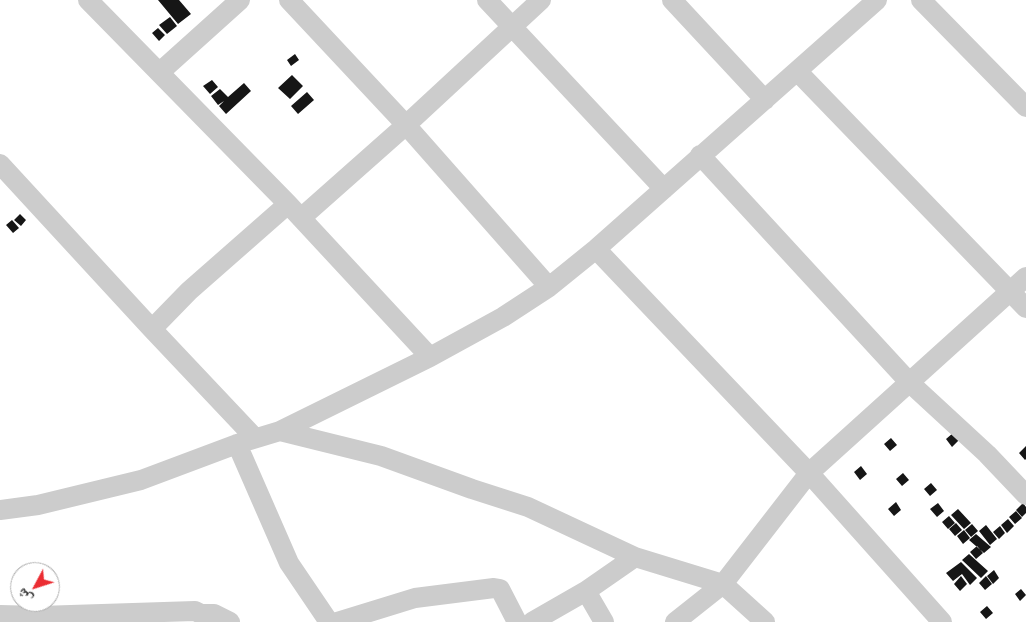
<!DOCTYPE html>
<meta charset="utf-8">
<style>
body{margin:0}
#map{position:relative;width:1026px;height:622px;overflow:hidden;background:#fff;font-family:"Work Sans","Noto Naskh Arabic",sans-serif}
canvas{display:block}
.north{position:absolute;left:10px;top:562px;width:50px;height:50px;box-sizing:border-box;background:#fff;border:1px solid #acacac;border-radius:50%;rotate:230deg;font-size:14px;font-weight:700;line-height:20px;text-align:center;color:#2f2f2f}
.north::after{content:'';display:block;margin:auto;width:18px;height:22px;background:#eb2d33;clip-path:polygon(50% 0,100% 100%,50% 72%,0 100%)}
</style>
<div id="map">
<canvas width="1026" height="622"></canvas>
<div class="north">ش</div>
</div>
<script>
const g = document.querySelector('canvas').getContext('2d');
g.lineJoin = 'round';
function fill(path, color) { g.fillStyle = color; g.fill(path, 'evenodd'); }
function trace(path, color, width, dash) { g.strokeStyle = color; g.lineWidth = width; g.lineCap = dash ? 'butt' : 'round'; g.setLineDash(dash || []); g.stroke(path); }
const building = new Path2D(`
 M158 0H179L191 14 178 24Z
 M170 17 177 26 167 34 159 25Z
 M158 28 165 35 159 41 152 33Z
 M295 54 299 60 291 66 287 60Z
 M292 75 303 86 290 99 278 88Z
 M212 80 218 87 210 94 203 86Z
 M244 83 251 91 226 114 219 106 224 101 218 105 211 96 220 89 228 97Z
 M307 92 314 100 298 114 291 106Z
 M20 214 26 220 21 226 14 220Z
 M12 220 19 228 13 233 6 225Z
 M953 433 959 440 952 447 946 439Z
 M891 438 897 445 890 451 884 444Z
 M1026 446V459L1025 460 1019 453Z
 M861 466 867 474 860 480 854 472Z
 M903 473 909 480 902 486 896 479Z
 M931 483 937 490 930 496 924 489Z
 M896 502 901 510 894 516 888 509Z
 M938 503 944 511 937 517 930 509Z
 M1023 503 1026 507V513L1022 517 1016 510Z
 M958 509 971 523 964 529 951 515Z
 M1016 511 1022 518 1015 524 1009 517Z
 M949 516 955 523 948 529 942 522Z
 M1008 519 1014 526 1007 533 1001 525Z
 M956 523 962 530 955 536 949 529Z
 M972 524 978 531 971 537 965 530Z
 M986 525 997 539 990 545 979 531Z
 M1000 526 1005 533 999 539 993 532Z
 M964 530 970 538 963 544 957 536Z
 M976 534 991 547 984 553 969 540Z
 M977 546 983 553 976 559 970 552Z
 M969 554 988 571 981 578 962 560Z
 M961 562 977 578 970 585 962 574 953 581 946 573Z
 M994 570 999 578 993 584 987 576Z
 M961 576 967 584 960 591 954 584Z
 M986 576 992 584 985 590 979 583Z
 M1021 589 1026 595 1020 601 1015 594Z
 M987 606 993 613 986 619 980 612Z`);
const street = new Path2D(`
 M88 0 288 204 430 357
 M289 0 406 125 549 287
 M487 0 664 189
 M672 0 765 100
 M921 0 1026 107
 M797 71 1026 308
 M160 72 240 0
 M700 155 910 383 987 454 1026 495
 M0 164 152 329 255 438
 M301 218 406 125 541 0
 M596 249 809 473 942 622
 M152 329 189 291 288 204
 M280 431 381 456 472 489 528 507 635 557 723 584 765 622
 M237 444 289 563 329 622
 M0 510 38 505 141 480 237 444 280 431 430 357 503 317 549 287 596 249 877 0
 M586 591 604 622
 M0 615 40 616 195 611 201 614H214L230 622
 M337 622 415 598 494 588 500 589 517 622
 M532 622 586 591 635 557
 M675 622 723 584 809 473 1026 277`);
fill(building, '#161616');
trace(street, '#ccc', 20);
</script>
